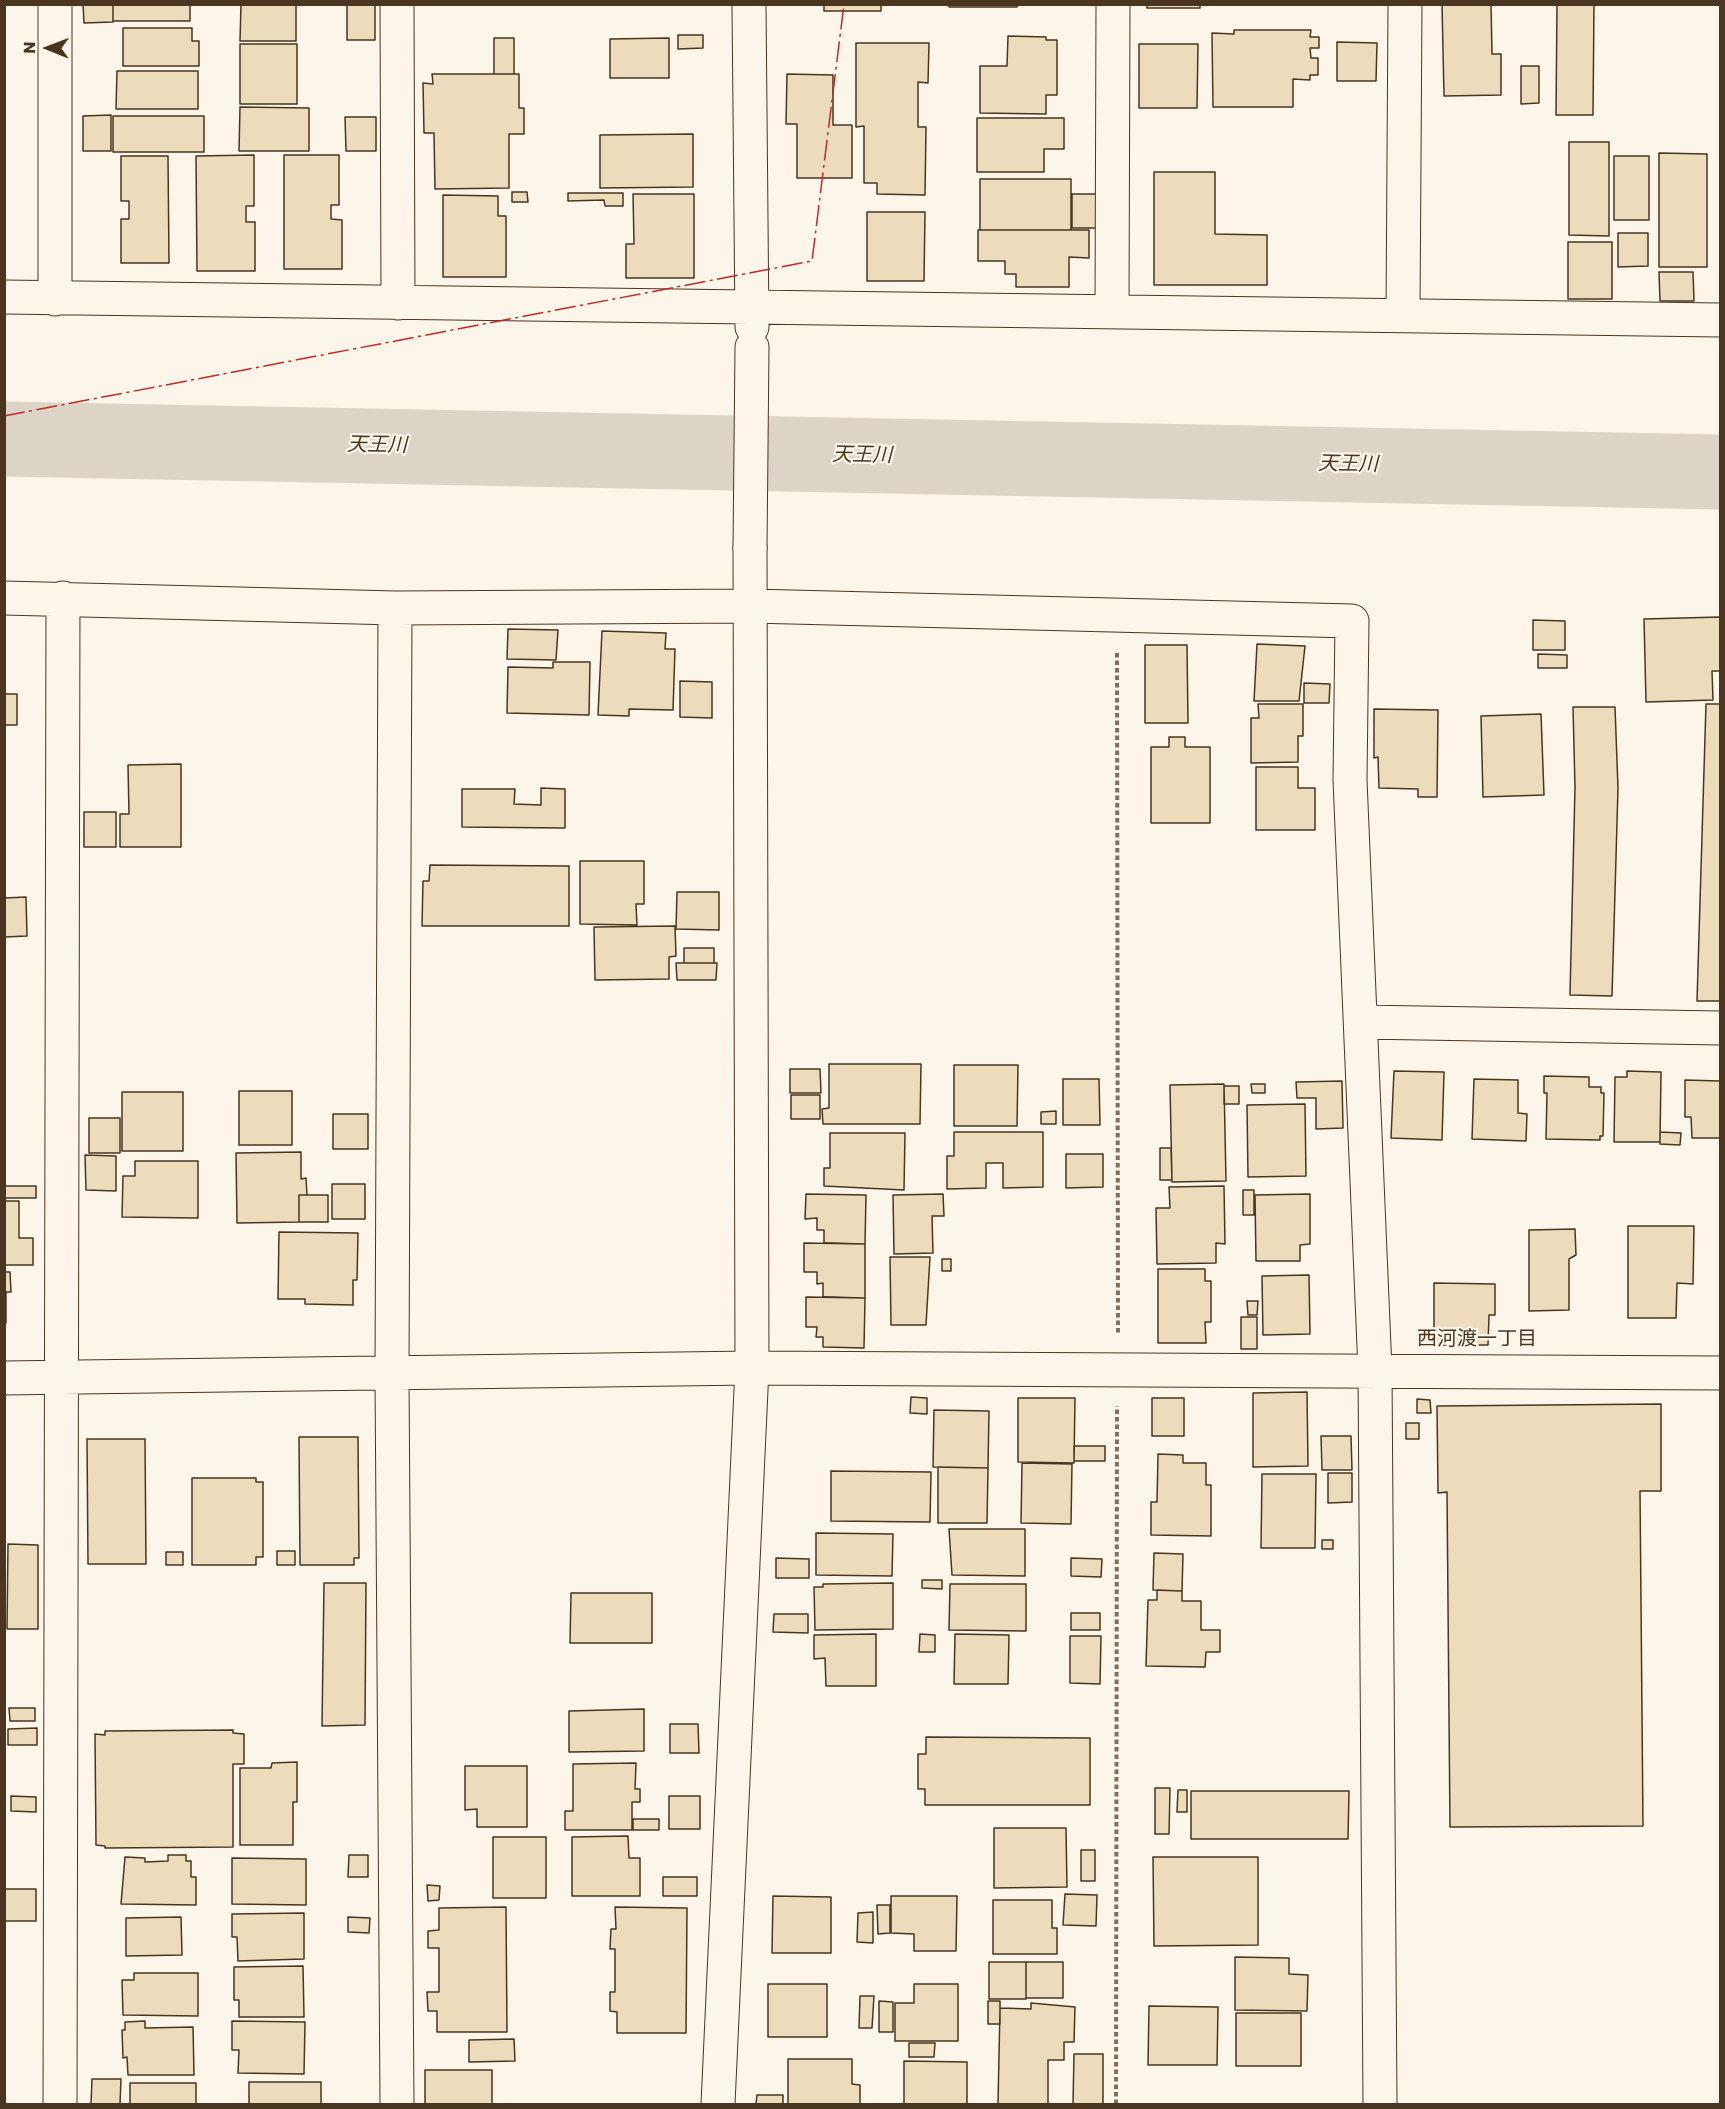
<!DOCTYPE html>
<meta charset="utf-8">
<style>
body{margin:0}
#map{position:relative;width:1725px;height:2109px;overflow:hidden;background:#fbf6e9;font-family:Poppins,sans-serif}
canvas{display:block}
.frame{position:absolute;inset:0;border:6px solid #4a3520;pointer-events:none}
.north{position:absolute;left:18px;top:18px;width:60px;height:60px;-webkit-text-stroke:4px #fbf6e9;paint-order:stroke;rotate:271deg;font-size:16px;font-weight:700;line-height:24px;text-align:center;color:#4a3520}
.north::after{content:'';display:block;margin:auto;width:21px;height:27px;background:#4a3520;clip-path:polygon(50% 0,100% 100%,50% 72%,0 100%)}
</style>
<div id="map">
<canvas width="1725" height="2109"></canvas>
<div class="frame"></div>
<div class="north">N</div>
</div>
<script>
const g = document.querySelector('canvas').getContext('2d');
g.lineJoin = 'round';
function trace(path, color, width, dash) { g.strokeStyle = color; g.lineWidth = width; g.lineCap = dash ? 'butt' : 'round'; g.setLineDash(dash || []); g.stroke(path); }
function fill(path, color) { g.fillStyle = color; g.fill(path, 'evenodd'); }
function drawText(font, color, halo, rows, align = 'center') {
  g.font = font + ' Poppins,"Noto Sans JP",sans-serif'; g.lineWidth = 4.5; g.setLineDash([]); g.textBaseline = 'middle'; g.strokeStyle = halo; g.fillStyle = color; for (const [text, x, y, turn = 0] of rows) {
    g.save(); g.translate(x, y); g.rotate((+turn || 0) * Math.PI / 180); g.textAlign = isNaN(turn) ? turn : align; if (halo) g.strokeText(text, 0, 0); g.fillText(text, 0, 0); g.restore();
  }
}
const river = new Path2D(`
 M4 439 1720 472`);
const building = new Path2D(`
 M83 4H113V22L84 23Z
 M113 4H190V21H113Z
 M241 4H296V41H240Z
 M347 4H375V40H347Z
 M824 4H881V11H824Z
 M949 4H1017V7H949Z
 M1147 4H1200V8H1147Z
 M1442 4H1491L1492 54H1501V95L1444 96Z
 M1557 4H1594L1593 115H1556Z
 M123 28H192V41H199V66H123Z
 M1234 30H1311L1310 37H1319V48H1310L1311 58H1318V75H1310V80L1293 79V107H1213L1212 33 1234 34Z
 M678 35H703V48L678 49Z
 M1008 36 1046 37V40H1057V95H1046V114L980 113V66H1007Z
 M494 38H514V74H494Z
 M669 38V78H610V39Z
 M1337 42 1377 43 1376 81H1337Z
 M856 43H929L928 83 918 82V127H926L925 195 877 194V183H864V126L856 127Z
 M240 44H297V104H240Z
 M1139 44H1198L1197 108H1139Z
 M1521 66H1539V103L1521 104Z
 M117 71H198V109H116Z
 M432 74H519V108H524V134H509V188L435 189 434 133H424L423 83 433 84Z
 M787 74 833 75V125H852V178H797V124H786Z
 M240 107 309 108V151H239Z
 M111 115V151H83V116Z
 M113 116H204V152H113Z
 M345 117H376V151H346Z
 M977 118H1064V149H1044V172H977Z
 M693 134V187L600 188V135Z
 M1569 142H1609V236L1569 235Z
 M1659 153 1707 154V267H1659Z
 M254 155V206H246V222H255V271H197L196 156Z
 M284 155H339V205H331V219L342 220V269H284Z
 M121 156H168L169 263H121V219H129V201H121Z
 M1614 156H1649V220H1614Z
 M1154 172H1215V234L1267 235V285H1154Z
 M980 179H1071V230H980Z
 M512 192H527L528 202H512Z
 M568 193H623V206H605L604 200 568 201Z
 M633 194H694V278H626V244H634Z
 M1072 194H1099V228H1072Z
 M443 195 498 196V216H506V277H443Z
 M867 212H925L924 281H867Z
 M978 230H1089V258L1069 257V287H1016V274H1005V261H978Z
 M1618 233H1648V266L1618 267Z
 M1568 242H1612V299H1568Z
 M1659 272H1693L1694 301H1660Z
 M1720 617V671H1712L1713 700 1646 702 1644 619Z
 M1533 620 1565 621V650H1533Z
 M508 629 558 630 556 660 507 659Z
 M602 631 666 633 665 649H675L673 710 629 709V716L598 715Z
 M1257 644 1305 646 1299 701H1254Z
 M1145 645H1187L1188 723H1145Z
 M1538 654 1567 655V668H1538Z
 M553 662H590L589 715 507 713 508 667 553 668Z
 M680 681 712 682V718L680 717Z
 M1304 683 1330 684 1329 703H1304Z
 M4 694H17V725H4Z
 M1258 704H1303V736H1298V762L1251 763V718H1259Z
 M1706 704H1720V1001H1697Z
 M1573 707H1615L1618 788 1612 996 1570 995 1575 787Z
 M1374 709 1438 710 1437 797H1418V789L1379 788 1378 757 1374 758Z
 M1541 714 1544 795 1483 797 1481 716Z
 M1169 737H1185V747H1210V823H1151V747H1169Z
 M181 764V847H120V814H129L128 765Z
 M1256 767H1298V788H1315V830H1256Z
 M541 788 565 789V828L462 827V789H515L514 804 541 805Z
 M84 812H116V847H84Z
 M580 861H644V904H636L637 925 580 924Z
 M430 865 569 866V926H422L423 881H429Z
 M677 892H719V930L676 929Z
 M26 897 27 936 4 937V898Z
 M675 926 676 956 669 957V979L595 980 594 927Z
 M684 948H714V963H684Z
 M676 963H717L716 980H677Z
 M829 1064H921L920 1124H823L822 1109 829 1108Z
 M954 1065H1018L1017 1126H954Z
 M790 1069H820L821 1093H790Z
 M1394 1071 1444 1072 1442 1140 1391 1138Z
 M1627 1071 1661 1072 1660 1142H1614L1615 1077H1627Z
 M1544 1076 1589 1077V1087H1601V1093H1604L1603 1136H1600V1140L1546 1139 1547 1093H1544Z
 M1063 1079H1099L1100 1125H1063Z
 M1474 1079 1518 1080V1113L1527 1114 1526 1141 1472 1139Z
 M1685 1080 1720 1081V1138H1692L1691 1117H1685Z
 M1342 1081 1343 1128 1316 1129V1098H1297L1296 1082Z
 M1224 1084 1226 1181 1172 1182 1170 1085Z
 M1251 1084H1265V1093H1252Z
 M1224 1086H1239V1104H1224Z
 M239 1091H292V1145H239Z
 M122 1092H183V1151H122Z
 M791 1095H820V1119H791Z
 M1305 1104 1306 1176 1248 1177 1247 1105Z
 M1056 1111V1124H1041V1112Z
 M333 1114H368V1149H333Z
 M89 1118H120V1153H89Z
 M954 1132H1043V1187L1003 1188V1163H986V1188L947 1189V1156H954Z
 M1660 1132 1681 1133 1680 1145 1660 1144Z
 M830 1133H905L904 1190 824 1186V1168H830Z
 M1160 1148H1171L1172 1180H1160Z
 M301 1152V1179L306 1178 307 1195H299V1222L237 1223 236 1153Z
 M1066 1154H1103V1187L1066 1188Z
 M85 1155 116 1156V1191L86 1190Z
 M135 1161H198V1218L122 1217 123 1176H135Z
 M332 1184H365V1219H332Z
 M4 1186H36V1198H4Z
 M1224 1186 1225 1244 1216 1243V1263L1157 1264 1156 1208H1170L1169 1187Z
 M1243 1190H1254V1215H1243Z
 M806 1194 866 1195 865 1244 824 1243V1230H817V1218L805 1219Z
 M943 1194 944 1216H932L933 1253 894 1254 893 1195Z
 M1310 1194V1244L1300 1245V1261H1256L1255 1195Z
 M299 1195H328V1222H299Z
 M4 1201H19V1238H33V1265H4Z
 M1628 1226H1694L1693 1284 1677 1283 1676 1318H1628Z
 M1575 1229 1576 1255 1569 1259V1310L1529 1311V1230Z
 M279 1232 358 1233 357 1280H353V1305L305 1304V1299H278Z
 M804 1243 865 1244V1298L823 1297V1283L817 1284V1272H804Z
 M890 1257H930L926 1325H891Z
 M942 1259H951V1271H942Z
 M1158 1269H1205V1281H1211V1322H1205L1206 1343H1158Z
 M4 1272H10L11 1292H6V1323Z
 M1309 1275 1310 1334 1263 1335 1262 1276Z
 M1434 1283 1495 1284V1315H1489L1488 1345H1434Z
 M806 1297 865 1298 864 1348 823 1347V1337H816L817 1327H806Z
 M1247 1301H1258L1257 1315H1248Z
 M1241 1317H1257V1349H1241Z
 M1307 1392 1308 1466 1253 1467V1393Z
 M911 1397 927 1398V1414L910 1413Z
 M1018 1398H1075L1074 1463 1018 1462Z
 M1152 1398H1184V1436H1152Z
 M1417 1399 1430 1400 1431 1413H1417Z
 M1661 1404V1491H1640L1643 1826 1450 1827 1447 1492 1438 1493 1437 1406Z
 M934 1410 989 1411 988 1468 933 1467Z
 M1406 1423H1419V1439H1406Z
 M1321 1436H1351L1352 1470H1322Z
 M299 1437H358L359 1558H354V1565H300Z
 M87 1439H145L146 1564H88Z
 M1074 1446H1105V1461H1074Z
 M1158 1454 1183 1455V1463H1206V1485H1211V1536L1151 1535V1502H1157Z
 M1022 1463 1072 1464 1071 1524 1021 1523Z
 M938 1467 988 1468 987 1523H938Z
 M831 1471 931 1472 930 1522 831 1521Z
 M1328 1473H1352V1502L1328 1503Z
 M1262 1474H1316L1315 1548H1261Z
 M192 1478H256V1482H263V1557H256V1565H192Z
 M949 1529H1025V1576L952 1575Z
 M816 1533 893 1534 892 1576 816 1575Z
 M1322 1540H1333V1549H1322Z
 M8 1544 38 1545V1629H7Z
 M277 1551H295V1565H277Z
 M166 1552H183V1565H166Z
 M1154 1553 1183 1554 1182 1591 1153 1590Z
 M776 1558 809 1559V1578H776Z
 M1071 1558 1102 1559 1101 1577 1071 1576Z
 M922 1580H942V1589L922 1588Z
 M324 1583H366L365 1725 322 1726Z
 M893 1583V1629L815 1630 814 1587H823V1584Z
 M950 1584H1026V1631L949 1630Z
 M1157 1590 1182 1591V1601H1201V1630H1220V1652H1206L1205 1667 1146 1666 1148 1600H1157Z
 M571 1593H652V1643H570Z
 M1071 1613H1100V1630H1071Z
 M774 1614H808V1633L773 1632Z
 M876 1634V1686H826L825 1658 814 1659V1635Z
 M920 1634 935 1635V1652H919Z
 M955 1634 1009 1635 1008 1684H954Z
 M1070 1636H1101L1100 1684 1070 1683Z
 M9 1708H35V1721H10Z
 M644 1709V1751L569 1752V1711Z
 M670 1724H698L699 1753H670Z
 M37 1728V1745H8V1729Z
 M233 1730V1733L244 1734V1764H233V1847L105 1848V1846L96 1845 95 1734 105 1735V1731Z
 M926 1737 1090 1738V1805H925V1789H918V1754H926Z
 M297 1762V1802H293V1845H240V1768H271L272 1763Z
 M636 1763 635 1789H640V1802H632V1830H565V1811H573V1764Z
 M465 1766H527V1827H477V1809L465 1810Z
 M1155 1788H1170L1169 1834H1155Z
 M1178 1790H1187V1812H1177Z
 M1191 1791H1349L1348 1839H1191Z
 M11 1796 36 1797V1812L11 1811Z
 M669 1796H700V1829H669Z
 M633 1819H659V1830H633Z
 M994 1828H1066L1067 1887 994 1888Z
 M628 1836 629 1858H640V1896H572V1837Z
 M493 1837H546V1898H493Z
 M1081 1850H1095V1881H1081Z
 M168 1855H186V1861H191V1877H196V1905L121 1904 125 1857 145 1858V1862L168 1861Z
 M349 1855H368V1877H348Z
 M1153 1857H1258V1945L1154 1946Z
 M232 1858 306 1859V1905L232 1904Z
 M663 1877H697V1896H663Z
 M427 1885 440 1886 439 1900 428 1901Z
 M5 1889H36V1921H4Z
 M1065 1894 1097 1895 1096 1926 1063 1925Z
 M773 1896 831 1897V1953H772Z
 M891 1896H957L956 1951H914V1934L891 1933Z
 M993 1900H1052V1928H1057V1954H993Z
 M877 1905H890V1933L878 1934Z
 M506 1907 507 2032H437V2011H428L427 1992H439V1948H428V1931L439 1930V1908Z
 M615 1907 687 1908 686 2033H617V2012L610 2011V1992H615V1949H610L611 1929H616Z
 M873 1912V1943L857 1942 858 1913Z
 M304 1913V1959L238 1961 237 1937H232V1914Z
 M181 1917 182 1955 126 1956V1918Z
 M348 1917 370 1918 369 1933 348 1932Z
 M1235 1957 1289 1958V1974L1308 1975 1307 2011 1235 2010Z
 M989 1962H1026V1999H989Z
 M1026 1962H1063V1998H1026Z
 M303 1966 304 2017H239V2000H234V1967Z
 M134 1973H198V2016L123 2015 122 1980H134Z
 M768 1984H827V2037H768Z
 M914 1984H958V2041H895V2003H914Z
 M860 1996H874L872 2028H859Z
 M879 2001 893 2002V2032H879Z
 M988 2001H1000V2024H988Z
 M1031 2003 1075 2007 1074 2042H1064V2060H1048V2104H998L1000 2008 1031 2009Z
 M1149 2006 1218 2007 1217 2065H1148Z
 M1236 2013H1301V2066H1236Z
 M145 2021V2028L193 2027 194 2075H128L127 2057 123 2058 122 2030H125V2022Z
 M232 2021 305 2022 304 2074 238 2073 239 2050H232Z
 M514 2039 515 2061 469 2062V2040Z
 M909 2043H935L934 2057H909Z
 M1074 2054H1103V2104H1073Z
 M788 2059H852V2084L860 2085V2104H788Z
 M904 2061 967 2062V2104H904Z
 M425 2070H492V2104H425Z
 M92 2079H121L120 2104H91Z
 M249 2082H321V2104H249Z
 M130 2083H196V2104H203H130Z
 M757 2095H783V2104H756Z`);
const path = new Path2D(`
 M1117 653 1118 1333
 M1116 2104 1117 1406`);
const street = new Path2D(`
 M55 4V299
 M397 4 398 303
 M749 4 752 327
 M4 297 1720 320
 M1112 311 1113 4
 M1403 314 1405 4
 M4 598 395 608 751 606 1352 621 1350 780 1375 1370 1380 2104
 M395 608 392 1375 397 2104
 M1361 1022 1720 1028
 M4 1378 752 1368 1720 1373
 M60 2104 63 598
 M718 2104 752 1368 750 548`);
const secondary = new Path2D(`
 M750 548 752 347`);
const power = new Path2D(`
 M4 416 812 261 844 4`);
const waterNames = [
 ["天王川",377,446,1],
 ["天王川",862,456,1],
 ["天王川",1348,465,1]
];
const neighbourhoodNames = [
 ["西河渡一丁目",1477,1340]
];
trace(river, '#dcd4c6', 75);
fill(building, '#ecdcbc');
trace(building, '#4a3520', 1.5);
trace(street, '#4a3520', 35);
trace(secondary, '#4a3520', 35);
trace(path, '#7f6f5c', 4, [4.5, 3]);
trace(street, '#fbf6e9', 33);
trace(secondary, '#fbf6e9', 33);
trace(power, '#c62828', 1.5, [21, 4.5, 3, 4.5]);
drawText('italic 20px', '#4a3520', '#fbf6e9', waterNames);
drawText('20px', '#4a3520', '#fbf6e9', neighbourhoodNames);
</script>
